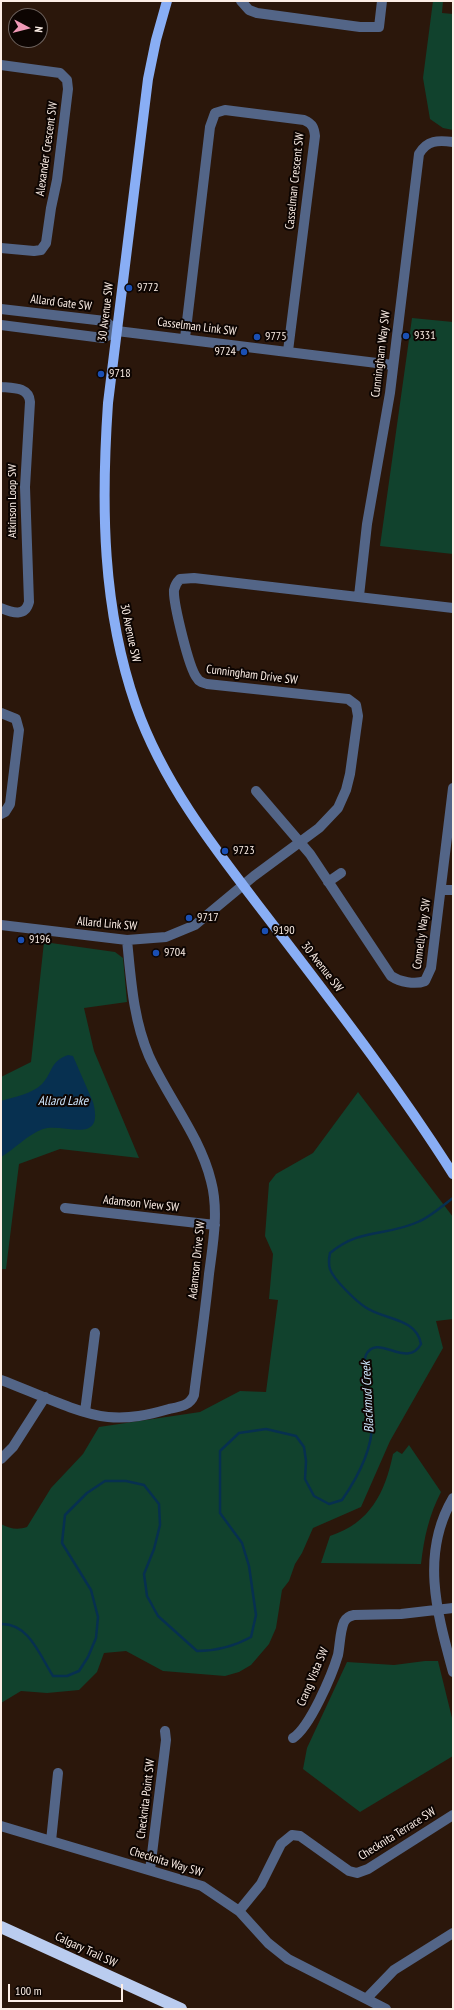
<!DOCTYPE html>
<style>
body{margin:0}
#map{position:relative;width:454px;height:2010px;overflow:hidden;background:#2b170b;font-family:"PT Sans Narrow",sans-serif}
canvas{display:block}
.frame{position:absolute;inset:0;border:2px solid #fceee6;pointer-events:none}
.north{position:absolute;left:8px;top:8px;width:40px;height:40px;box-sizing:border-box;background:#0d0502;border:1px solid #6d625d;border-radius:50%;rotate:97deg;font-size:11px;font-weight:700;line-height:16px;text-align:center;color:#fceee6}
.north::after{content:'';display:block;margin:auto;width:14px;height:18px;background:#f09ab7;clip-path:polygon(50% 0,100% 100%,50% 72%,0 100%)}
.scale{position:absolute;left:8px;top:1984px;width:115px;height:18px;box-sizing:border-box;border:2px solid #fceee6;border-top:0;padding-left:5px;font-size:12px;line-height:14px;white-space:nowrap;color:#fceee6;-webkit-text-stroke:3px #0d0502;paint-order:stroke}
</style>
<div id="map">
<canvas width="454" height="2010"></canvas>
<div class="frame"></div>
<div class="north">N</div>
<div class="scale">100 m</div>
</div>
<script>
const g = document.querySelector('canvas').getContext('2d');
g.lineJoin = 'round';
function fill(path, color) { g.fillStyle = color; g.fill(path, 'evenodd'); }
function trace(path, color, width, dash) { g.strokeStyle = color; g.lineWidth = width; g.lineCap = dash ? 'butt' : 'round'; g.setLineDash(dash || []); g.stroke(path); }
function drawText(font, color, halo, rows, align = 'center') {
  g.font = font + ' "PT Sans Narrow",sans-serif'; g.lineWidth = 4; g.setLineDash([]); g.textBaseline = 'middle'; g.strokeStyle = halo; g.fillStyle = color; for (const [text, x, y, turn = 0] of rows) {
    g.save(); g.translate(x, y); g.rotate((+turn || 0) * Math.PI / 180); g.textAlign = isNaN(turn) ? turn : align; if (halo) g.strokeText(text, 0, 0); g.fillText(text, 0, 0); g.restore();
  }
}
const green = new Path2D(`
 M433 1H443L442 13 453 14V130L443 128 430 119 423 78Z
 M412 318 453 322V554L380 546Z
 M44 942 115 952 123 958 127 1002 84 1008 94 1051 139 1158 60 1149 19 1164 6 1269H1V1077L31 1062Z
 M358 1092 453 1217V1319L436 1321 443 1348 390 1441 361 1507 313 1528 302 1553 295 1564 289 1581 282 1590 276 1628 269 1644 251 1665 239 1672 225 1676 163 1671 126 1651 104 1653 97 1672 79 1690 47 1693 21 1691 1 1703V1524C10 1529 18 1530 27 1527L51 1488 83 1454 99 1427 200 1412 240 1391 266 1392 278 1300 269 1299 273 1254 265 1236 269 1183 276 1174 313 1153Z
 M409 1445 441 1492C429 1515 424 1538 421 1564L321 1563 330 1536C370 1523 385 1493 393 1454L397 1451 402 1454Z
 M425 1661H438L453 1722V1756L360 1812 303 1769 307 1748 347 1662 394 1665Z`);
const water = new Path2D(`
 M68 1055 73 1056 93 1102C105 1147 63 1122 43 1129 27 1135 16 1148 1 1157V1101C14 1097 32 1094 42 1084 53 1072 50 1061 68 1055Z`);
const stream = new Path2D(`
 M1 1624C29 1623 40 1656 53 1676H67L79 1671 88 1657 96 1638 98 1617 91 1590 62 1543 65 1515 87 1493 105 1481H126L144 1485 159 1504 160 1525 154 1549 144 1574 147 1596 158 1616 197 1651C217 1651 233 1647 251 1637L256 1615 249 1566 242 1543 220 1513V1451L239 1433 266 1429 296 1436 304 1447 306 1461 305 1479 314 1496 329 1504 342 1500C358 1477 374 1447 372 1418 372 1413 369 1408 367 1403 365 1396 363 1361 366 1355 377 1332 407 1370 421 1344 416 1317 383 1320 365 1307 356 1301 333 1279 330 1269 328 1263 329 1258 330 1253 361 1227 387 1237 420 1221 431 1216 442 1206 453 1198`);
const minor = new Path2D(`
 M241 1 249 10 257 13 360 27H379L382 1
 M1 65 60 73 67 80 68 89 57 180 51 208 46 243 41 250 34 251 1 248
 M1 309 105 321 117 331
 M1 325 103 338 117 331
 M117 331 393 365
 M185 338 210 127 215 113 225 110 304 120C313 124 314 128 315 136L288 351
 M1 387C13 388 29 387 30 402L25 487 29 602C25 617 13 613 1 608
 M359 596 367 524 390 393 419 154C427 140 438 140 453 142
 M1 713 16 719 19 730 10 804 5 812 1 814
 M256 791 310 854 391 976C400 982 415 985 425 981L431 968 453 788
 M328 882 341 873
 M441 890H453
 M1 925 127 940 166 937 195 925 254 876 319 828 338 808 346 790 350 774 358 716 356 705 348 699 207 684C203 683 199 682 197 678 189 669 173 602 174 590 175 585 177 582 180 579L194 578 453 608
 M65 1208 215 1225
 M1 1380C31 1391 78 1414 108 1417 130 1419 148 1415 169 1409 179 1407 190 1406 194 1395 199 1355 205 1314 209 1274 213 1243 219 1211 211 1181 200 1136 168 1098 149 1056 133 1019 131 979 127 940
 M85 1412 95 1333
 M1 1459 13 1447 45 1397
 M453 1498C420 1554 437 1613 453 1672
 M293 1738C310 1727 332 1675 338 1655 340 1645 340 1631 344 1622 346 1618 349 1616 354 1615L401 1614 453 1608
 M1 1826 202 1886 239 1911 268 1943 288 1959 386 2009
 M51 1841 58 1773
 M150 1870 166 1740 165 1731
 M239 1911 261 1884 281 1844 292 1835 300 1836 349 1871 357 1873 368 1869 453 1815
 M367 1998 394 1970 453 1933`);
const major = new Path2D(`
 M167 1 156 40 148 79 108 403C101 506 102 608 136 706 167 794 229 866 284 939 343 1016 401 1092 453 1174`);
const highway = new Path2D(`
 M1 1927 181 2009`);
const markers = [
 [129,288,4,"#1a4fb4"],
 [406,336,4,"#1a4fb4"],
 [257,337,4,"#1a4fb4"],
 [244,352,4,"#1a4fb4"],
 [101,374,4,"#1a4fb4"],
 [225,851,4,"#1a4fb4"],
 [189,918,4,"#1a4fb4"],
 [265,931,4,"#1a4fb4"],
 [21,940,4,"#1a4fb4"],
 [156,953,4,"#1a4fb4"]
];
const streetNames = [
 ["Alexander Crescent SW",47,149,-82],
 ["Casselman Crescent SW",295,181,-84],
 ["Allard Gate SW",61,303,7],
 ["30 Avenue SW",106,312,-83],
 ["Casselman Link SW",197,327,7],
 ["Cunningham Way SW",381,354,-83],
 ["Atkinson Loop SW",13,501,-90],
 ["30 Avenue SW",130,633,78],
 ["Cunningham Drive SW",252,675,7],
 ["Allard Link SW",107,924,5],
 ["Connelly Way SW",422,934,-82],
 ["30 Avenue SW",322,967,52],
 ["Adamson View SW",141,1204,6],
 ["Adamson Drive SW",197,1260,-84],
 ["Crang Vista SW",313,1677,-67],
 ["Checknita Point SW",146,1799,-83],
 ["Checknita Terrace SW",397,1834,-32],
 ["Checknita Way SW",166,1862,17],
 ["Calgary Trail SW",86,1950,25]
];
const poiNames = [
 ["9772",137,288],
 ["9331",414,336],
 ["9775",265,337],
 ["9724",236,352,"right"],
 ["9718",109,374],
 ["9723",233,851],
 ["9717",197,918],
 ["9190",273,931],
 ["9196",29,940],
 ["9704",164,953]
];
const waterNames = [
 ["Allard Lake",63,1101],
 ["Blackmud Creek",368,1397,-93]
];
fill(green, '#11422d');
fill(water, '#073050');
trace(stream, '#073050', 2.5);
trace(minor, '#536587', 10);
trace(major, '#89aef5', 10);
trace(highway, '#baccef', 12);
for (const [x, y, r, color] of markers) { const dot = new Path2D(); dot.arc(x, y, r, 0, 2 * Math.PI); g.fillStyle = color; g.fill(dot); trace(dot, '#0d0502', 1.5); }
drawText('12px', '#fceee6', '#0d0502', streetNames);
drawText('12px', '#fceee6', '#0d0502', poiNames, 'left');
drawText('italic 13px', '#cde5fc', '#0d0502', waterNames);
</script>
